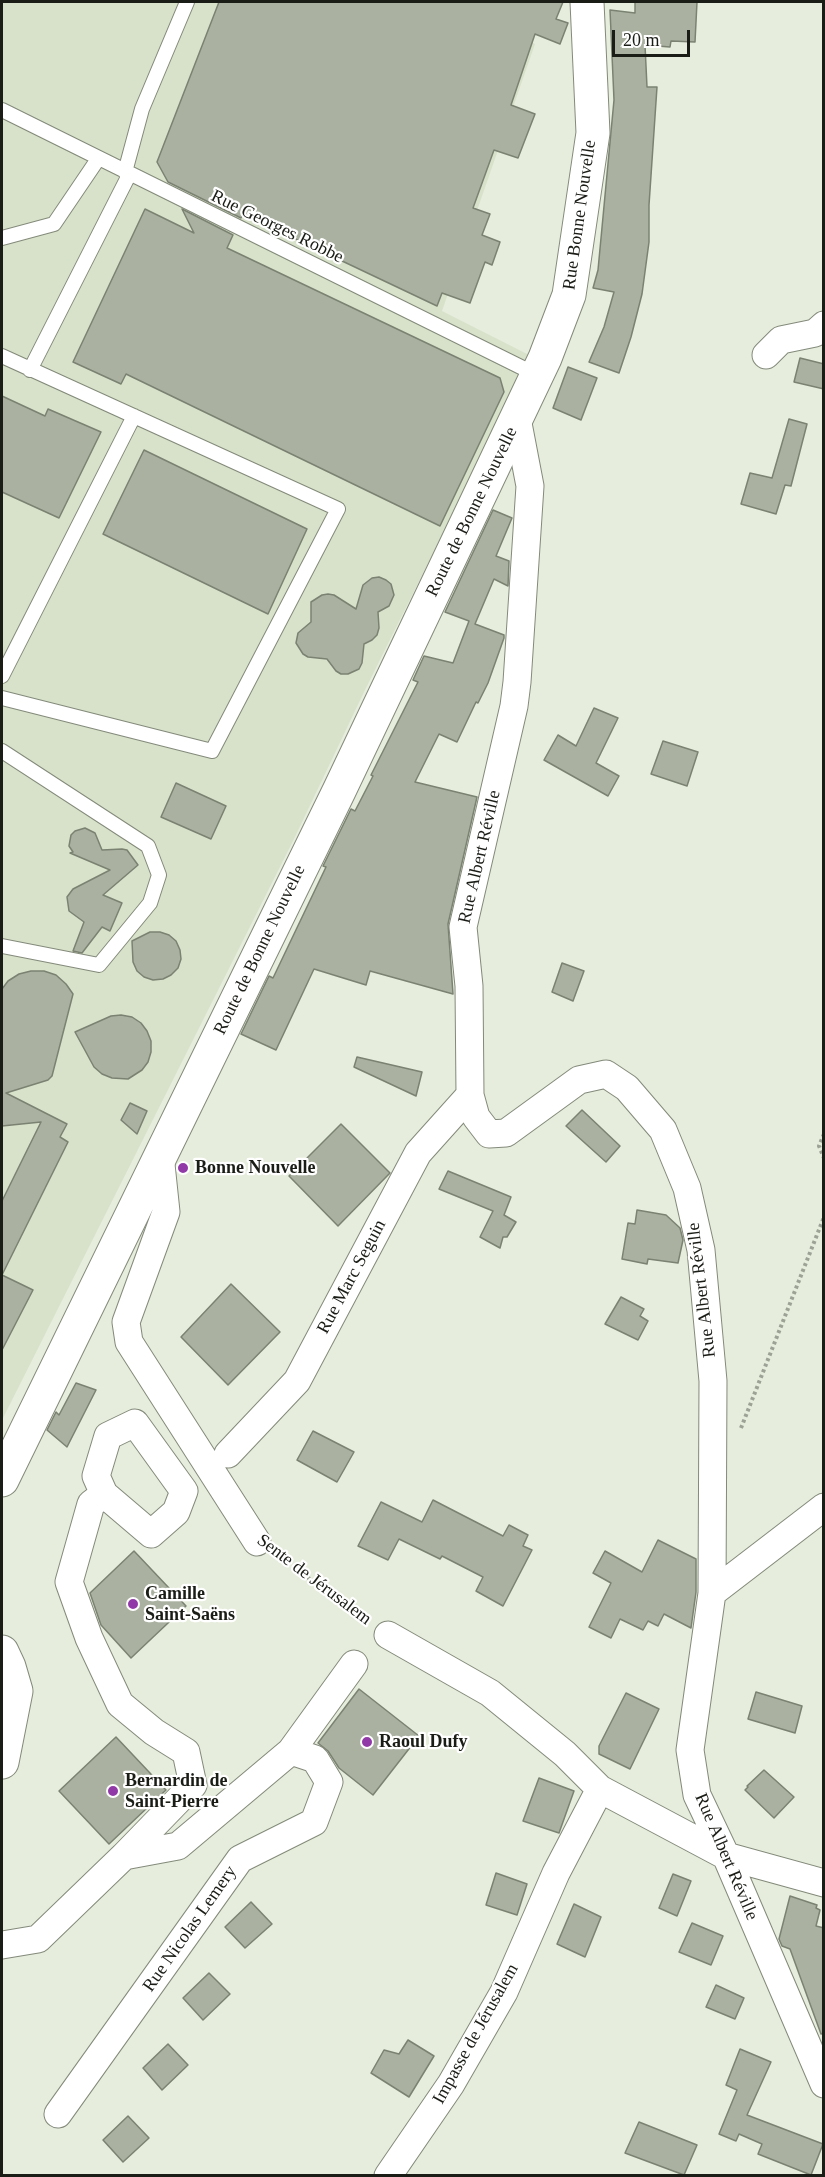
<!DOCTYPE html>
<meta charset="utf-8">
<style>
body{margin:0}
#map{position:relative;width:825px;height:2177px;overflow:hidden;background:#e6eddc;font-family:"Times New Roman",serif}
canvas{display:block}
.frame{position:absolute;inset:0;border:3px solid #1a1c16;pointer-events:none}
.scale{position:absolute;left:612px;top:30px;width:78px;height:27px;box-sizing:border-box;border:3px solid #1a1c16;border-top:0;padding-left:8px;font-size:18px;line-height:21px;white-space:nowrap;color:#1a1c16;-webkit-text-stroke:4px #fff;paint-order:stroke}
</style>
<div id="map">
<canvas width="825" height="2177"></canvas>
<div class="frame"></div>
<div class="scale">20 m</div>
</div>
<script>
const g = document.querySelector('canvas').getContext('2d');
g.lineJoin = 'round';
function fill(path, color) { g.fillStyle = color; g.fill(path, 'evenodd'); }
function trace(path, color, width, dash) { g.strokeStyle = color; g.lineWidth = width; g.lineCap = dash ? 'butt' : 'round'; g.setLineDash(dash || []); g.stroke(path); }
function drawText(font, color, halo, rows, align = 'center') {
  g.font = font + ' "Times New Roman",serif'; g.lineWidth = 4.5; g.setLineDash([]); g.textBaseline = 'middle'; g.strokeStyle = halo; g.fillStyle = color; for (const [text, x, y, turn = 0] of rows) {
    g.save(); g.translate(x, y); g.rotate((+turn || 0) * Math.PI / 180); g.textAlign = isNaN(turn) ? turn : align; if (halo) g.strokeText(text, 0, 0); g.fillText(text, 0, 0); g.restore();
  }
}
const built = new Path2D(`
 M2 2H491L485 20 535 44 442 311 531 356 364 692 293 841 2 1420Z`);
const building = new Path2D(`
 M219 2H563L556 19 568 23 560 44 535 34 511 105 535 114 518 158 494 150 473 208 490 214 482 235 500 242 492 265 485 262 470 303 442 293 437 306 243 214 241 218 168 182 157 162Z
 M635 2H697L695 42 671 41 670 47 645 45 647 87H657L649 205V242L642 294 631 337 619 373 589 362 604 327 614 292 593 288 598 270 614 100 610 10 635 13Z
 M145 209 194 233 182 209 233 235 227 248 500 378 504 392 440 526 126 374 121 384 73 362Z
 M800 358 824 364V389L794 382Z
 M568 367 597 378 581 420 553 408Z
 M2 396 45 416 48 409 101 432 59 518 2 492Z
 M789 419 807 424 791 486 785 485 776 514 741 504 750 473 772 478Z
 M144 450 307 529 268 614 103 534Z
 M493 510 512 518 496 556 509 561 508 586 494 579 475 624 504 635V638L488 683 478 703 476 702 457 742 439 734 415 782 477 797 448 924 453 994 370 971 366 985 314 969 276 1050 241 1034 269 976 273 978 326 867 323 866 351 809 355 811 373 776 371 775 418 682 413 680 424 656 453 663 469 621 445 612Z
 M372 578 379 577 386 580 391 584 394 595 389 606 378 612 379 628 377 635 372 640 364 644 362 663 359 669 348 674H341L336 671 327 659 308 657 303 654 296 643 298 633 311 622V602L322 595 328 594 334 595 356 609 363 585Z
 M594 708 618 718 596 763 619 776 608 796 544 760 558 735 576 746Z
 M663 741 698 752 687 786 651 774Z
 M176 783 226 806 211 839 161 817Z
 M85 828 95 833 102 850 122 849 127 850 138 865 103 895 122 903 110 931 102 927 82 953 73 951 84 922 69 911 67 897 73 889 110 870 70 853 73 852 69 846 71 835 75 831Z
 M150 932H160L169 935 176 941 180 950 181 959 178 968 171 975 163 979 153 980 144 977 137 971 133 962 132 941Z
 M562 963 584 971 573 1001 552 992Z
 M31 971H44L56 975 66 984 73 994 52 1076 48 1080 6 1093 67 1124 60 1137 68 1142 2 1275 33 1290 2 1350V1201L41 1122 2 1126V989L8 981 19 974Z
 M121 1015 132 1017 141 1023 147 1031 151 1041V1052L148 1062 142 1070 128 1079 112 1078 102 1074 94 1067 75 1032 111 1016Z
 M357 1057 422 1072 416 1096 354 1067Z
 M130 1103 147 1111 137 1134 121 1120Z
 M582 1110 620 1146 606 1162 566 1126Z
 M341 1124 390 1173 338 1226 289 1176Z
 M448 1171 511 1197 504 1215 516 1222 507 1237H503L500 1248 480 1237 493 1211 439 1189Z
 M637 1210 666 1215 680 1228 683 1240 678 1263 648 1259 647 1264 622 1259 628 1223 635 1224Z
 M231 1284 280 1332 228 1385 181 1337Z
 M621 1297 644 1309 640 1316 648 1321 638 1340 605 1324Z
 M76 1383 96 1390 67 1447 47 1430 56 1412 59 1415Z
 M313 1431 354 1452 337 1482 297 1460Z
 M433 1500 503 1536 509 1525 528 1535 523 1546 532 1550 503 1606 476 1591 483 1577 442 1556 440 1559 399 1539 388 1560 358 1546 381 1502 422 1522Z
 M658 1540 696 1559V1592L691 1628 664 1614 658 1626 648 1621 643 1630 620 1619 611 1638 589 1627 611 1583 593 1573 605 1551 642 1572Z
 M134 1551 186 1606 131 1658 101 1625 90 1593Z
 M359 1689 419 1736 373 1795 339 1768 328 1751 318 1743Z
 M756 1692 802 1706 795 1733 748 1719Z
 M626 1693 659 1709 630 1769 599 1754V1746Z
 M116 1737 166 1790 109 1844 59 1791Z
 M764 1770 794 1797 774 1818 745 1790 748 1787 747 1786Z
 M539 1778 574 1791 559 1833 523 1821Z
 M496 1873 527 1884 517 1915 486 1905Z
 M673 1874 691 1881 677 1916 659 1908Z
 M790 1896 817 1905 816 1908 820 1910 816 1926 824 1928V2033L821 2034 790 1949 782 1946 779 1939Z
 M251 1902 272 1924 245 1948 225 1927Z
 M574 1904 601 1917 585 1957 557 1944Z
 M692 1923 723 1936 711 1965 679 1952Z
 M209 1973 230 1994 203 2020 183 1998Z
 M716 1985 744 1998 735 2019 706 2007Z
 M408 2040 434 2056 409 2097 371 2073 384 2050 399 2054Z
 M168 2044 188 2065 162 2090 143 2068Z
 M740 2049 771 2062 747 2115 823 2144 811 2175 758 2154 762 2144 739 2134 736 2141 719 2134 737 2090 726 2085Z
 M128 2116 149 2138 123 2162 103 2140Z
 M639 2122 697 2145 684 2175 625 2153Z`);
const path = new Path2D(`
 M824 1134 819 1146 824 1158
 M741 1428 824 1217
 M278 1556 367 1620`);
const service = new Path2D(`
 M2 110 537 375
 M125 172 142 109 187 2
 M2 238 54 224 98 159
 M2 356 338 509 212 751 2 698
 M30 370 129 175
 M2 676 134 416
 M2 751 148 846 159 875 150 903 99 965 2 946`);
const minor = new Path2D(`
 M766 355 781 340 815 333 824 325
 M517 418 530 486 517 682 514 706 463 927 469 986 470 1095 476 1117 489 1134 506 1133 579 1080 606 1074 627 1088 663 1130 687 1188 701 1250 713 1381 712 1593 690 1750 697 1795 726 1856 824 2084
 M160 1155 166 1212 126 1322 129 1342 257 1542
 M228 1454 297 1381 418 1153 470 1095
 M104 1494 96 1476 108 1436 135 1423 184 1491 176 1512 151 1534 104 1494 91 1504 69 1582 89 1638 120 1704 154 1732 186 1752 193 1785 124 1856
 M712 1593 824 1507
 M388 1635 490 1693 565 1754 600 1789 726 1856 824 1883
 M291 1751 354 1664
 M2 1945 38 1939 124 1856 178 1846 291 1751 315 1759 329 1782 314 1822 240 1859 58 2114
 M388 2176 451 2084 504 1992 556 1873 600 1789`);
const tertiary = new Path2D(`
 M2 1652 9 1667 16 1691 2 1762`);
const secondary = new Path2D(`
 M2 1480 339 791 545 358 569 295 593 133 587 2`);
const markers = [
 [183,1168,6,"#913aa7"],
 [133,1604,6,"#913aa7"],
 [367,1742,6,"#913aa7"],
 [113,1791,6,"#913aa7"]
];
const streetNames = [
 ["Rue Bonne Nouvelle",580,215,-82],
 ["Rue Georges Robbe",277,227,26],
 ["Route de Bonne Nouvelle",472,512,-64],
 ["Rue Albert Réville",480,857,-77],
 ["Route de Bonne Nouvelle",260,950,-64],
 ["Rue Marc Seguin",352,1277,-62],
 ["Rue Albert Réville",702,1290,-97],
 ["Sente de Jérusalem",314,1580,37],
 ["Rue Albert Réville",726,1857,67],
 ["Rue Nicolas Lemery",190,1929,-55],
 ["Impasse de Jérusalem",476,2034,-61]
];
const poiNames = [
 ["Bonne Nouvelle",195,1168],
 ["Camille",145,1594],
 ["Saint-Saëns",145,1615],
 ["Raoul Dufy",379,1742],
 ["Bernardin de",125,1781],
 ["Saint-Pierre",125,1802]
];
fill(built, '#d8e2ca');
fill(building, '#aab1a0');
trace(building, '#7b8272', 1.5);
trace(service, '#838a7a', 16);
trace(minor, '#838a7a', 29);
trace(tertiary, '#838a7a', 35);
trace(secondary, '#838a7a', 35);
trace(path, '#9ca295', 4, [3, 3]);
trace(service, '#fff', 14);
trace(minor, '#fff', 27);
trace(tertiary, '#fff', 33);
trace(secondary, '#fff', 33);
for (const [x, y, r, color] of markers) { const dot = new Path2D(); dot.arc(x, y, r, 0, 2 * Math.PI); g.fillStyle = color; g.fill(dot); trace(dot, '#fff', 2); }
drawText('18px', '#1a1c16', '#fff', streetNames);
drawText('bold 18px', '#1a1c16', '#fff', poiNames, 'left');
</script>
